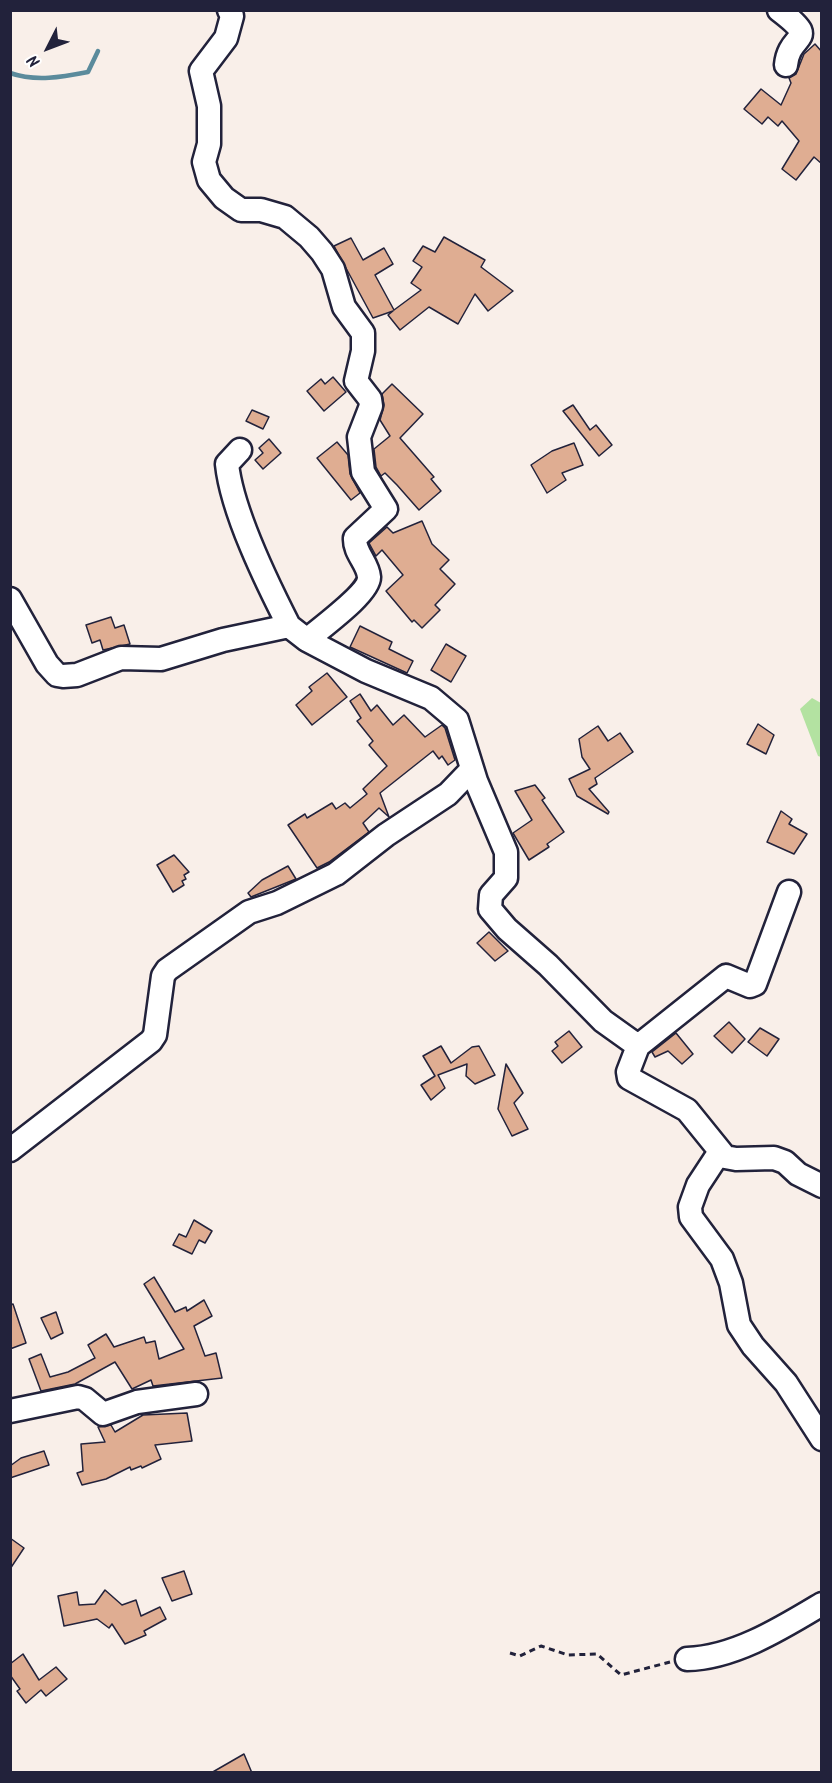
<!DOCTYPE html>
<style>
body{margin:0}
#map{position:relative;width:832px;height:1783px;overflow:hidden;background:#f9efe9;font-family:Kalam,sans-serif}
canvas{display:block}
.frame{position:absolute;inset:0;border:12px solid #22223b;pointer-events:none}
.north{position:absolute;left:18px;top:18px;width:60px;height:60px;-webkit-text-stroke:4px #fff;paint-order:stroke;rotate:228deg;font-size:16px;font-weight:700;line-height:24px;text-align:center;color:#22223b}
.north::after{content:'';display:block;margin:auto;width:21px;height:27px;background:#22223b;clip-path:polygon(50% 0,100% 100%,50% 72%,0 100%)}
</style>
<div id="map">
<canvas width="832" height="1783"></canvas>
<div class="frame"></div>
<div class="north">N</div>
</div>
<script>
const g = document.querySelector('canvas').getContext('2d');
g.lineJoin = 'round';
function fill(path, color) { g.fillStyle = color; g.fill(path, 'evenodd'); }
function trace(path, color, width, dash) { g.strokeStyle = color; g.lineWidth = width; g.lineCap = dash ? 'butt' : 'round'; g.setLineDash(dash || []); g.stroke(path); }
const green = new Path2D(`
 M812 698 821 703V757L818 756 800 709Z`);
const stream = new Path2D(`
 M10 73C36 82 62 77 88 72L98 51`);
const building = new Path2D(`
 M815 44 822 52V164L814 157 796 180 782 169 799 141 782 121 778 126 768 117 762 124 744 109 761 89 781 105 791 83 789 78 796 74 804 54Z
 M444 237 485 260 481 267 513 291 488 311 475 294 458 324 429 307 400 330 388 315 393 311 373 318 334 246 351 238 363 260 384 248 393 264 375 275 394 310 421 290 411 283 422 267 413 261 423 246 435 252Z
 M333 377 346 392 324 411 307 391 321 379 325 384Z
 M392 384 423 414 400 438 434 477 431 479 441 491 419 510 397 485 385 473 381 476 376 467 374 449 390 436 380 420 384 405 382 394Z
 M573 405 590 430 596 425 612 445 599 456 563 411Z
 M252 410 269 417 263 429 246 421Z
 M269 439 281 453 263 469 255 460 263 453 259 448Z
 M337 442 348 455 350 474 360 493 351 500 317 458Z
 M574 443 583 465 562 473 566 480 547 493 531 465 552 451Z
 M422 521 432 544 449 560 440 569 455 584 435 605 440 610 422 628 414 620 412 622 386 591 403 575 382 550 376 556 369 543 387 527 393 533Z
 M111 617 115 628 124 625 130 644 103 650 100 640 92 643 86 625Z
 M360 626 392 642 389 649 413 661 407 673 350 647Z
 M446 644 466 656 451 682 431 670Z
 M327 673 347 697 312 725 296 705 312 691 309 687Z
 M360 694 371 711 377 705 393 725 404 715 425 737 442 725 445 728 455 760 448 765 442 756 439 759 433 751 380 793 389 817 379 808 363 823 369 832 329 862 317 868 288 825 305 814 307 818 332 803 336 809 345 803 350 808 367 794 363 789 387 766 369 745 373 741 357 721 361 718 350 701Z
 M758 724 774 735 766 754 747 744Z
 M598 726 608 741 620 733 633 752 595 778 597 784 589 789 609 812 608 814 577 796 569 779 590 769 582 757 579 739Z
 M535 785 545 798 542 800 564 832 547 844 549 847 529 860 513 833 532 820 515 791Z
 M781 811 792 819 789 824 807 834 794 854 767 842Z
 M174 855 189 872 184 875 186 879 182 881 184 885 173 892 157 865Z
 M288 866 296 879 251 897 248 893 262 880Z
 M489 932 508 951 495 961 477 943Z
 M729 1022 745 1039 732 1053 714 1036Z
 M760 1028 779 1039 767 1056 748 1042Z
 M569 1031 582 1047 562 1063 552 1051 558 1046 555 1042Z
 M676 1033 693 1054 682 1064 668 1051 655 1057 652 1052Z
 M441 1046 451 1063 472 1047 479 1046 495 1075 475 1084 466 1076 467 1064 438 1075 445 1088 431 1100 421 1085 435 1076 423 1056Z
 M506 1064 523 1093 514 1103 528 1129 512 1136 498 1109Z
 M194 1220 212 1231 205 1243 199 1240 192 1254 173 1245 179 1234 186 1237Z
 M154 1277 175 1312 186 1307 187 1311 204 1300 212 1316 194 1326 205 1356 216 1353 222 1378 153 1386 151 1380 132 1389 115 1362 75 1384 41 1391 29 1359 41 1354 50 1377 68 1372 95 1358 88 1345 106 1334 114 1347 144 1337 146 1343 155 1341 159 1359 184 1349 144 1284Z
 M13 1304 26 1343 10 1349V1305Z
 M56 1312 63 1333 51 1339 41 1318Z
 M187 1413 192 1441 155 1445 161 1459 142 1468 141 1466 131 1470 130 1467 106 1479 82 1485 77 1473 83 1471 81 1444 105 1442 98 1427 111 1425 115 1432 143 1415Z
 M44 1451 49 1465 10 1478V1466L21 1458Z
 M10 1538 24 1548 10 1569Z
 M184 1571 192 1594 172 1601 162 1578Z
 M105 1590 122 1605 136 1600 141 1616 160 1607 166 1619 144 1631 146 1635 125 1644 112 1624 109 1628 97 1619 64 1626 58 1596 77 1592 79 1605 95 1604Z
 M23 1654 39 1680 56 1667 67 1679 46 1696 41 1690 26 1703 17 1691 20 1689 10 1675V1664Z
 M244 1754 252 1773H211Z`);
const path = new Path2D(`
 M510 1653 520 1656 541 1646 568 1655 597 1654 621 1675 670 1662`);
const minor = new Path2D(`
 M779 10C822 43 789 31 786 65
 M240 450 227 464C232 512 267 583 289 626
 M10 599 47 664 57 675 63 676 77 675 121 658 161 659 223 640 289 626 307 640C319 629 370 593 369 577 368 563 354 553 355 538L386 509 363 472 359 437 371 406 370 399 356 381 363 351V333L344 307 333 269 322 252 309 237 285 217 261 210H241L224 198 209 180 204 162 209 144V106L201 71 226 38 232 16 229 10
 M307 640 366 671 431 698 457 720 476 781 506 852V878L491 895 490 909 507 929 548 965 603 1021 638 1046 628 1072 629 1078 687 1110 725 1157 736 1159 774 1158 785 1162 798 1174 822 1186
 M638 1046 726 976 750 986 755 984 789 892
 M10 1150 151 1041 155 1035 163 976 167 970 249 912 277 903 336 874 386 835 448 794 472 769
 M719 1153 698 1185 690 1207 691 1217 722 1259 731 1283 739 1325 753 1346 786 1383 822 1439
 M10 1411 78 1397 85 1399 103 1414 137 1402 196 1394
 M687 1659C734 1658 782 1628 822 1604`);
fill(green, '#b3e2a1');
trace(stream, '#5b8b9c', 4.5);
fill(building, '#dfad92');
trace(building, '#22223b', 1.5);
trace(minor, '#22223b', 27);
trace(path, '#22223b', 3, [6, 4.5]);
trace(minor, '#fff', 22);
</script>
